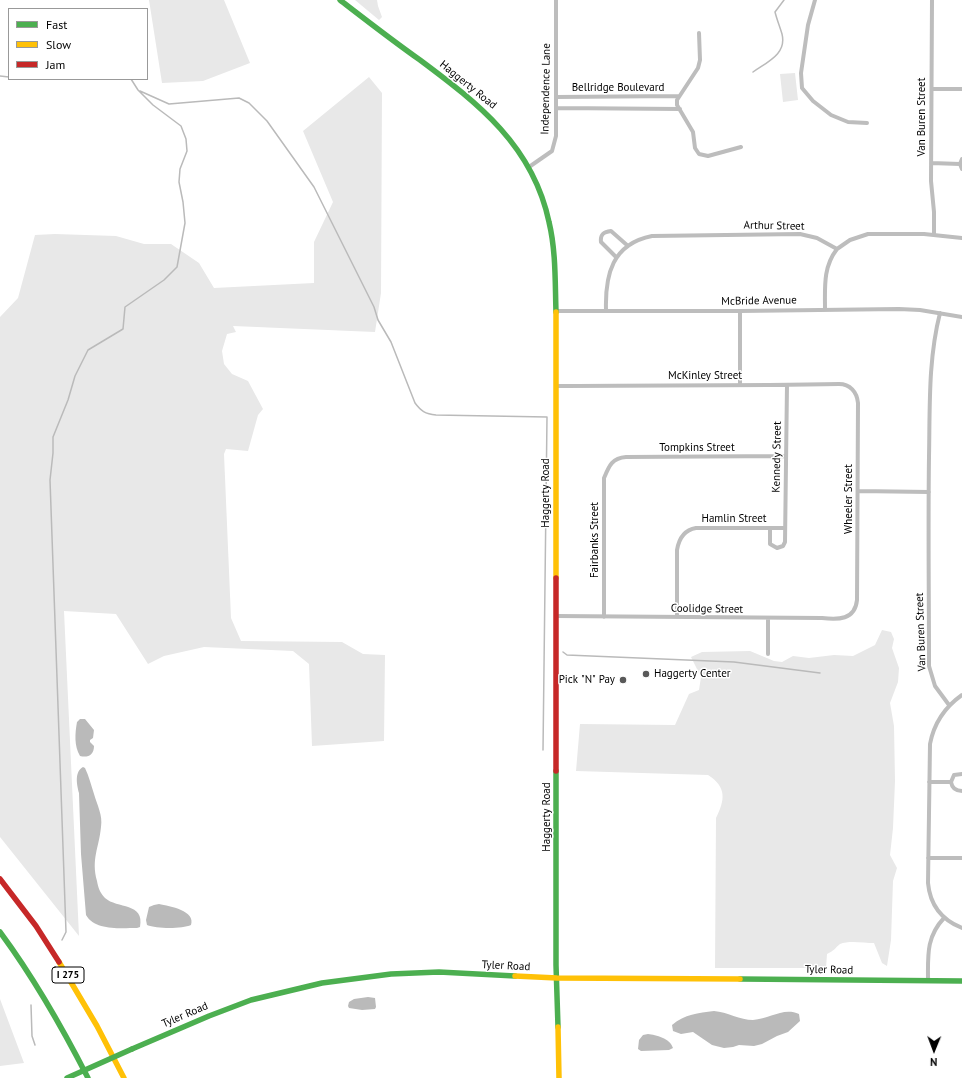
<!DOCTYPE html>
<style>
body{margin:0}
#map{position:relative;width:962px;height:1078px;overflow:hidden;background:#fff;font-family:"PT Sans",sans-serif}
canvas{display:block}
.legend{position:absolute;left:8px;top:8px;width:140px;height:72px;box-sizing:border-box;background:#fff;border:1px solid #999;margin:0;padding:5px 7px;list-style:none;font-size:12px;color:#000}
.legend li{display:flex;align-items:center;gap:8px;height:20px}
.legend b{width:20px;border:1px solid #999}
.north{position:absolute;left:914px;top:1030px;width:40px;height:40px;-webkit-text-stroke:3px #fff;paint-order:stroke;rotate:181deg;font-size:11px;font-weight:700;line-height:16px;text-align:center;color:#000}
.north::after{content:'';display:block;margin:auto;width:14px;height:18px;background:#000;clip-path:polygon(50% 0,100% 100%,50% 72%,0 100%)}
</style>
<div id="map">
<canvas width="962" height="1078"></canvas>
<ul class="legend">
<li><b style="height:5px;background:#4caf50"></b>Fast</li>
<li><b style="height:5px;background:#ffc107"></b>Slow</li>
<li><b style="height:5px;background:#c62828"></b>Jam</li>
</ul>
<div class="north">N</div>
</div>
<script>
const g = document.querySelector('canvas').getContext('2d');
g.lineJoin = 'round';
function fill(path, color) { g.fillStyle = color; g.fill(path, 'evenodd'); }
function trace(path, color, width, dash) { g.strokeStyle = color; g.lineWidth = width; g.lineCap = dash ? 'butt' : 'round'; g.setLineDash(dash || []); g.stroke(path); }
function drawText(font, color, halo, rows, align = 'center') {
  g.font = font + ' "PT Sans",sans-serif'; g.lineWidth = 3; g.setLineDash([]); g.textBaseline = 'middle'; g.strokeStyle = halo; g.fillStyle = color; for (const [text, x, y, turn = 0] of rows) {
    g.save(); g.translate(x, y); g.rotate((+turn || 0) * Math.PI / 180); g.textAlign = isNaN(turn) ? turn : align; if (halo) g.strokeText(text, 0, 0); g.fillText(text, 0, 0); g.restore();
  }
}
const green = new Path2D(`
 M149 0H224L250 63 203 81 162 83Z
 M355 0H377L378 6 382 17 379 20Z
 M795 73 798 100 783 102 780 74Z
 M369 77 382 93 381 293 375 332 233 326 236 332 227 334 222 351 224 364 232 374 248 381 263 409 258 415 248 451 226 449 224 454 231 618 241 641 342 642 363 654 385 655 384 741 312 746 309 664 293 651 204 647 164 656 148 664 116 614 64 611 79 936 0 837V317L18 298 35 235 55 234 116 236 144 244H171L199 263 214 288 314 283V242L333 202 303 131Z
 M882 630 891 632 894 639 892 648 899 668 898 682 890 703 894 726 895 781 893 828 890 855 897 868 893 881 891 940 887 966 882 963 874 943C864 943 849 940 840 944 835 948 834 951 827 954L826 968H715L716 818C725 800 727 787 708 775L576 771 580 724 675 725 689 694 699 690 701 677 691 657 702 652 750 651 774 661 782 662 793 656 809 658 834 655 853 656 875 645Z
 M0 999 24 1063 0 1066Z`);
const water = new Path2D(`
 M80 719H85L94 730 93 738 90 740V742L94 746C94 755 88 758 80 756 74 746 75 733 77 722Z
 M83 767 85 768C89 776 91 785 94 794 97 805 103 815 101 827 99 848 91 859 97 881 98 887 100 893 105 898 117 909 145 902 140 927L137 928C121 928 95 931 86 915L81 854 79 793C77 785 74 772 83 767Z
 M159 904C170 906 196 911 191 925 182 929 157 929 147 925L146 920 149 907 154 905Z
 M368 997 375 998 376 1007 375 1009 362 1010 349 1008 348 1006 349 1002 354 999Z
 M714 1011C727 1012 740 1020 753 1020 770 1019 783 1007 799 1014L800 1021 788 1032 777 1036 762 1044 754 1046 739 1045 733 1047 724 1048 712 1045 693 1032 681 1034 673 1031 672 1025C685 1014 698 1013 714 1011Z
 M648 1034C656 1035 670 1038 673 1048L669 1050 641 1051 638 1049 639 1040 643 1035Z`);
const stream = new Path2D(`
 M753 72C767 62 787 54 782 34 780 27 777 20 775 12L784 0
 M0 76 9 77
 M140 91 169 104 239 98 249 103 267 121 314 187 374 307 378 320 391 342 415 403C421 411 425 414 436 415L547 417 543 750
 M563 652 567 655 734 662 820 673
 M62 940 66 932 50 480 53 453V437L68 400 75 376 88 350 123 329 125 307 164 280 177 267 185 223 183 202 179 182 180 169 187 151 186 139 181 126 153 105 138 90 131 79
 M31 1005 32 1036 35 1045`);
const street = new Path2D(`
 M815 0 808 25 801 73 802 88 813 101 831 115 848 122 867 123
 M932 0 931 181 934 212V235
 M699 33 700 60 698 68 677 100V105L693 132 695 148 699 154 708 156 741 147
 M932 89H962
 M556 97 679 96
 M557 108 680 109
 M962 159 960 164 962 169
 M931 163 960 164
 M529 167 552 151 556 136V0
 M616 257 601 242C600 234 604 232 611 231L628 246
 M825 309C825 287 823 267 837 249
 M606 310C605 275 612 244 652 236L800 234 817 238 837 249 850 240 868 234H924L962 238
 M556 311H740L899 309 920 310 962 317
 M740 311V384
 M940 313C928 360 930 408 929 457 928 527 929 596 929 666L935 686 949 705
 M858 491 929 492
 M770 528V544L777 548 783 546 785 542 787 385
 M556 616 822 618C838 620 855 620 857 600L858 403C857 392 850 384 839 384 745 386 651 385 556 386
 M604 617V478C609 466 612 458 626 457L786 456
 M677 617V550C679 538 684 530 696 528H785
 M768 654V618
 M962 695C945 707 934 723 930 744L928 883C930 905 942 920 962 928
 M962 774 954 775 951 782C952 788 956 791 962 791
 M929 782H951
 M928 858H962
 M928 981C928 956 926 937 944 918`);
const fast = new Path2D(`
 M340 0C366 20 393 41 420 60 479 104 533 146 549 222 556 251 555 282 556 312
 M556 771V965L558 1027
 M0 932C34 978 62 1027 88 1078
 M740 979 962 981
 M132 1049 209 1016 251 1000 322 983 391 974 439 972 515 976`);
const slow = new Path2D(`
 M556 312V578
 M59 962 97 1026 124 1078
 M515 976 557 978 740 979
 M558 1027 559 1078`);
const jam = new Path2D(`
 M556 578V771
 M0 879 36 926 59 962`);
const fastBridge = new Path2D(`
 M67 1078 132 1049`);
const markers = [
 [646,674,4,"#595959"],
 [623,680,4,"#595959"]
];
const shields = [
 [68,975,32]
];
const shieldNames = [
 ["I 275",68,975]
];
const streetNames = [
 ["Haggerty Road",468,85,39],
 ["Bellridge Boulevard",618,88],
 ["Independence Lane",546,89,-89],
 ["Van Buren Street",922,117,-90],
 ["Arthur Street",774,226,1],
 ["McBride Avenue",759,301,-1],
 ["McKinley Street",705,376],
 ["Tompkins Street",697,448],
 ["Kennedy Street",777,457,-89],
 ["Haggerty Road",546,493,-90],
 ["Wheeler Street",849,499,-90],
 ["Hamlin Street",734,519],
 ["Fairbanks Street",595,540,-90],
 ["Coolidge Street",707,609,1],
 ["Van Buren Street",921,632,-92],
 ["Haggerty Road",547,817,-90],
 ["Tyler Road",506,966,3],
 ["Tyler Road",829,970,1],
 ["Tyler Road",185,1015,-23]
];
const poiNames = [
 ["Haggerty Center",654,674],
 ["Pick \"N\" Pay",615,680,"right"]
];
fill(green, '#e8e8e8');
fill(water, '#bababa');
trace(stream, '#bababa', 1.5);
trace(street, '#bdbdbd', 4);
trace(fast, '#4caf50', 5.5);
trace(slow, '#ffc107', 5.5);
trace(jam, '#c62828', 5.5);
trace(fastBridge, '#4caf50', 5.5);
for (const [x, y, r, color] of markers) { const dot = new Path2D(); dot.arc(x, y, r, 0, 2 * Math.PI); g.fillStyle = color; g.fill(dot); trace(dot, '#fff', 1.5); }
for (const [x, y, w] of shields) { const box = new Path2D(); box.roundRect(x - w / 2, y - 8, w, 16, 3); g.fillStyle = '#fff'; g.fill(box); trace(box, '#000', 1); }
drawText('bold 10px', '#000', null, shieldNames);
drawText('11px', '#000', '#fff', streetNames);
drawText('11px', '#000', '#fff', poiNames, 'left');
</script>
